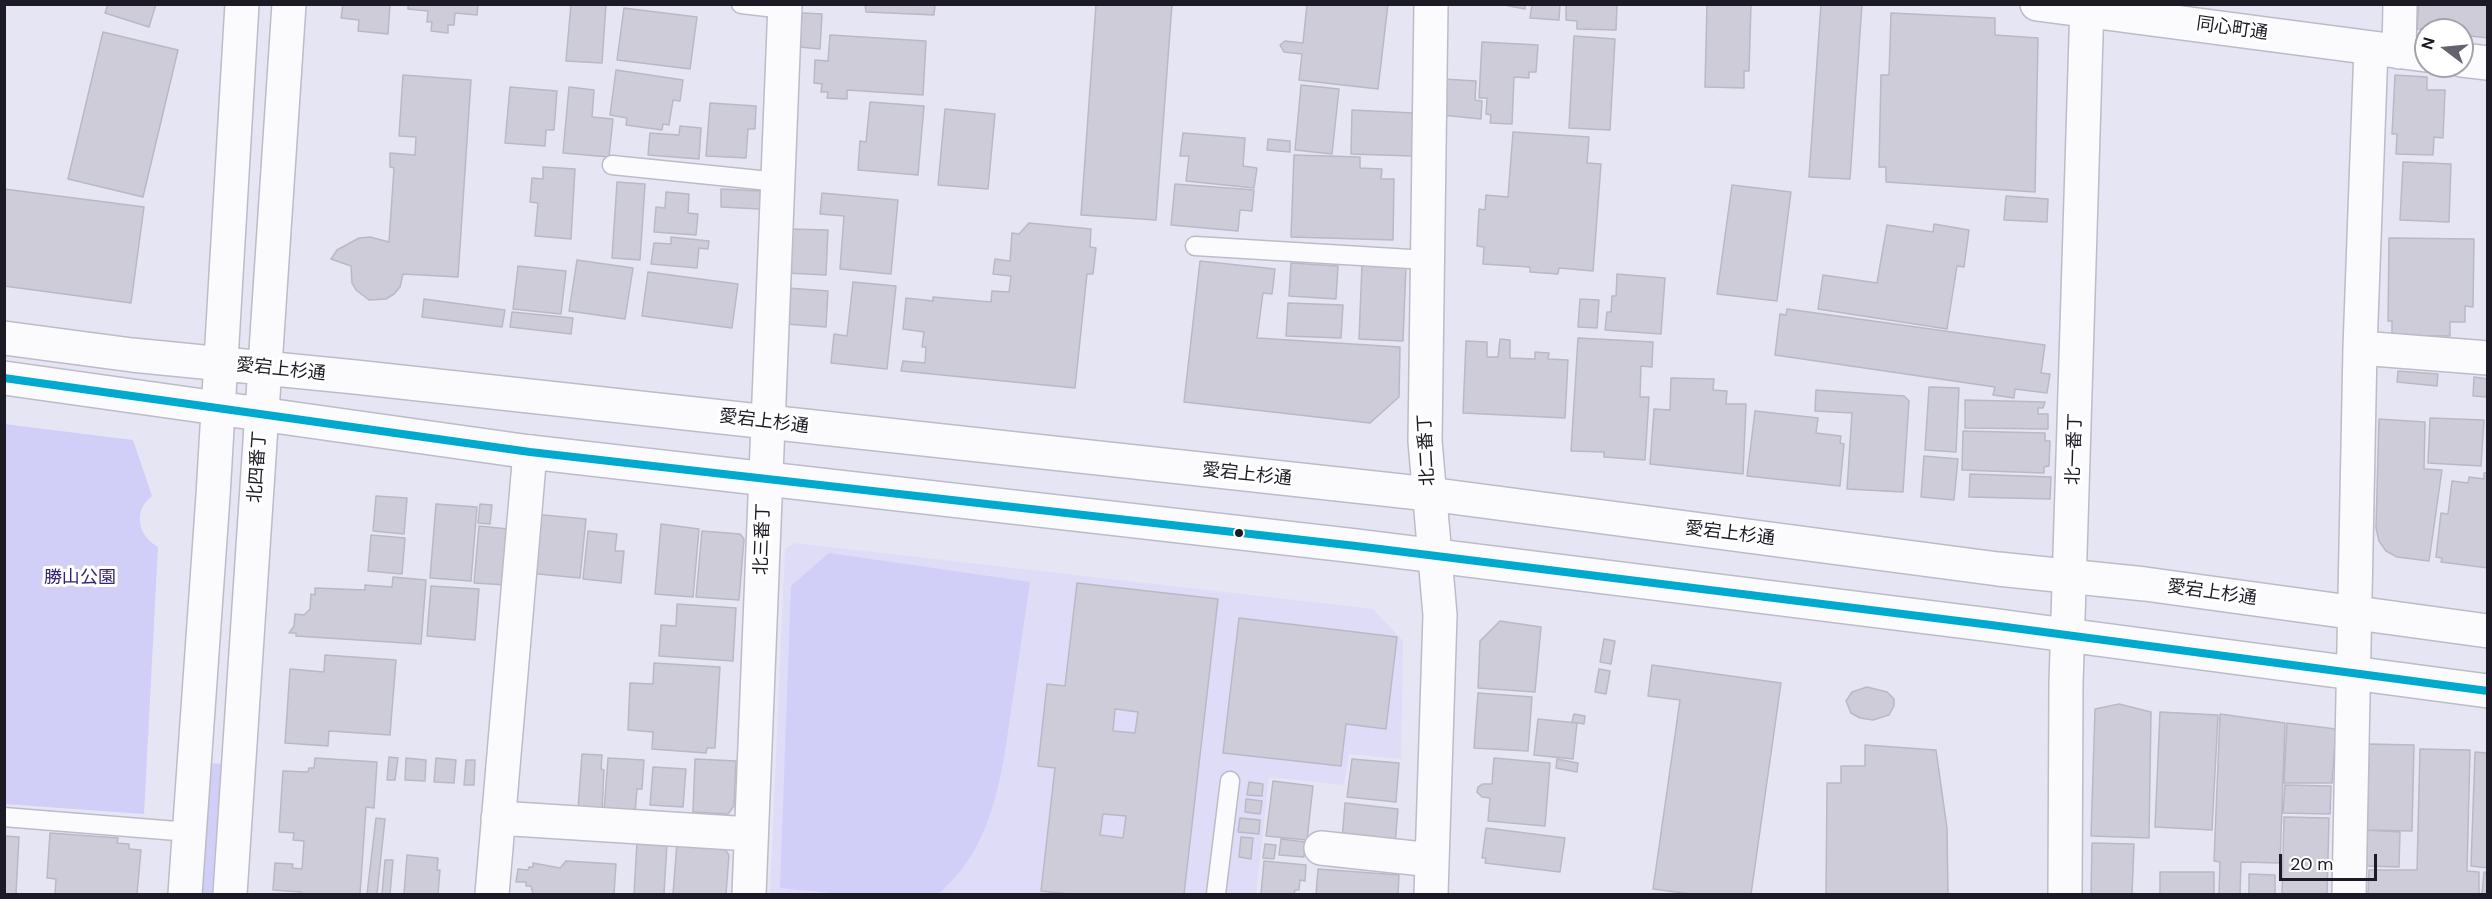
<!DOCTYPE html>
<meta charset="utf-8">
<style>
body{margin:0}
#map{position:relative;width:2492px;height:899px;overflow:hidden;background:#e6e5f4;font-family:"DM Sans",sans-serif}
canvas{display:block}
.frame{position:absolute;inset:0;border:6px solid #1c1b25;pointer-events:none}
.north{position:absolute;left:2414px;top:18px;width:60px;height:60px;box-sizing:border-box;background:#fff;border:2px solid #a4a4a8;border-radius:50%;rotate:286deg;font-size:16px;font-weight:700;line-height:24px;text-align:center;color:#1c1b25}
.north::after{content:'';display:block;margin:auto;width:21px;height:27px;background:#63626d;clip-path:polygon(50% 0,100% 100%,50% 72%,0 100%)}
.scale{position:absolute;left:2279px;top:854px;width:98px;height:27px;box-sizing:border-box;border:3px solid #1c1b25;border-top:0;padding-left:8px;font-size:18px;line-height:21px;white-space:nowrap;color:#1c1b25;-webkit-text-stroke:4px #fff;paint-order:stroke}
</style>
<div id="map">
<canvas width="2492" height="899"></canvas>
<div class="frame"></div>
<div class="north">N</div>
<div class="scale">20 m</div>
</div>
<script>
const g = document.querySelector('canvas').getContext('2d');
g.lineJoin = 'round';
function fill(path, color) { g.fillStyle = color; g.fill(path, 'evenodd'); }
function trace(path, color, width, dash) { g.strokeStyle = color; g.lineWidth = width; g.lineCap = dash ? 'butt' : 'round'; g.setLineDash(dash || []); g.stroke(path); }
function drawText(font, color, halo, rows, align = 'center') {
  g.font = font + ' "DM Sans","Noto Sans JP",sans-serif'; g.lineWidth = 6; g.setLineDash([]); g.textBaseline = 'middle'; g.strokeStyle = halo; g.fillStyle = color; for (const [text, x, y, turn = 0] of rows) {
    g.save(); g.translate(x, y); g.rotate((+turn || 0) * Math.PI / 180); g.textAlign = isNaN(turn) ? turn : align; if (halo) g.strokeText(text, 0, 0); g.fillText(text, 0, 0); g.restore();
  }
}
const built = new Path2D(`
 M794 543 1373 609 1403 641 1401 759 1349 754 1344 785 1269 777 1256 894H770L785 549Z`);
const green = new Path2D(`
 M4 424 133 440 152 496C133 511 137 535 158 547L144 814 5 804Z
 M829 553 1030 582C1024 622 1018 663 1012 704 1002 772 995 847 938 894H843L780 888 791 586Z
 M210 763 221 764 212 894H201Z`);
const building = new Path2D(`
 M108 4H156L149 27 105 13Z
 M343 4H390L388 34 358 31 359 20 341 18Z
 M408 4H478L477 15 455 13 454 25H448V33L431 31 432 22H427L428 11 408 9Z
 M571 4H606L602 63 566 61Z
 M865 4H935L934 15 866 12Z
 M1096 4H1172L1156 220 1081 215Z
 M1307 4H1388L1378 89 1299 80 1302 54 1284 52 1280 45 1285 41 1303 43Z
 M1499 4H1525V9Z
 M1532 4H1560L1559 20 1530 18Z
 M1566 4H1617L1616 30 1577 29V21L1566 20Z
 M1707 4H1751L1749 71H1744V88L1705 87Z
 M1821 4H1862L1850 179 1809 177Z
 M2419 4H2488V38L2462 35V30L2417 29Z
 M624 8 697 17 690 69 617 60Z
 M802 13 822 14 820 49 799 47Z
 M1891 13 1995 18V35L2038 38 2035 192 1886 182V167H1879L1881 75H1889Z
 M103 32 178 50 143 197 68 179Z
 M830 35 926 41 923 95 847 90V99L827 98 828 92H821L822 84 814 83 815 60 828 61Z
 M1574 36 1615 39 1610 130 1569 128Z
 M1482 42 1538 45 1536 72H1529V78L1514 77 1512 124 1490 123 1491 115 1486 114 1487 98H1479Z
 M616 70 683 80 680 101 673 100 669 125 663 124 662 130 626 125 627 118 610 115Z
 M403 75 471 80 458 277 403 274 400 287 394 294 386 299 369 300 356 290 352 283 351 266 331 259 337 250 359 238 370 237 389 242 394 168 390 167V153L415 155 416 137 399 136Z
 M2395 75 2427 77V90H2445L2443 138 2434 137 2433 155 2396 154 2397 134H2392Z
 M1444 79 1476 81 1475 100 1482 101 1481 119 1442 115Z
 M1301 85 1339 89 1332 154 1295 150Z
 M510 87 557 91 554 130H546L545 146 505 143Z
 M569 87 594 90 592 117 613 119 609 157 563 153Z
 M870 102 924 106 918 175 858 170 860 141 866 142Z
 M710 103 756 106 755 129H748L746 158 706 156Z
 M945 109 995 114 988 189 938 185Z
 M1352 110 1414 113 1412 156 1351 154Z
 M680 126 701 128 699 159 648 155 650 133 679 135Z
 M1513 132 1589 137 1587 163 1601 164 1593 271 1559 268 1558 274 1530 272V267L1483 264 1484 247 1477 246 1479 209 1485 210 1486 195 1508 197Z
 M1183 133 1245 138 1243 166 1257 168 1254 188 1186 181 1189 156H1180Z
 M1268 139 1290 141V152L1267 150Z
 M1294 155 1360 157V168L1382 169 1381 179H1394L1393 240 1291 237Z
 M2403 162 2451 164 2449 222 2400 220Z
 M543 167 575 169 571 239 535 236 538 203 530 202 532 178 543 179Z
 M617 182 645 184 640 260 612 258Z
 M1175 184 1254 190 1252 211 1240 210 1238 231 1171 225Z
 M1732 185 1791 192 1777 301 1717 294Z
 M4 189 144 207 131 303 4 286Z
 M721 189 761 191 760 209 721 207Z
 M666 192 689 194 688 213 698 214 696 235 654 232 656 207 665 208Z
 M822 193 898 200 891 274 840 269 844 216 820 214Z
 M2006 196 2048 199 2047 222 2004 220Z
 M1029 223 1091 229 1090 247 1096 248 1093 274H1087L1075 388 901 371 903 361 925 363 926 347H922L924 332 903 329 906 298 933 301V297L991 302 992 291 1009 292 1011 276 993 274 995 259 1010 261 1012 233 1019 234Z
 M1934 224 1969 230 1964 267 1957 266 1947 329 1818 309 1823 275 1877 283 1887 225 1933 232Z
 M790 229 828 230 826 275 787 273Z
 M671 237 709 241 708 249 699 248 697 268 651 264 654 243 671 244Z
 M2389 238 2474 239 2473 307 2465 306V322H2450V336H2392V321H2388Z
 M577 260 633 268 625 319 569 311Z
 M1200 261 1275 269 1272 294 1263 293 1257 338 1400 347 1399 397 1370 423 1184 402Z
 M1291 263 1338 266 1336 299 1289 296Z
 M1362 264 1406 266 1403 341 1359 339Z
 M518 266 566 271 561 314 513 309Z
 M648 272 738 284 732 328 642 316Z
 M1617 274 1665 278 1661 334 1605 330 1607 312H1611L1612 296H1616Z
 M853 282 896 286 887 369 831 363 834 334 847 336Z
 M788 288 828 291 826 327 786 324Z
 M424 299 505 310 502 327 422 317Z
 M1580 299 1599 300 1597 328 1578 327Z
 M1288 303 1343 305 1341 338 1286 336Z
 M1787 309 2045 345 2041 373 2050 374 2047 393 2015 389 2014 398 1993 395 1995 387 1775 355 1780 314 1786 315Z
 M512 312 573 318 571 334 510 327Z
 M1578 338 1653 342 1652 367 1641 366 1640 397H1649L1645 460 1604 457V452L1571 451Z
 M1500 339 1510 340V358L1535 359V352L1549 353 1548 359 1568 360 1565 418 1463 413 1466 341 1487 342V357H1498Z
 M2398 371 2438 374 2437 386 2397 382Z
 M2474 377 2488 379V397L2473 396Z
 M1671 378 1714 379 1713 390 1727 391 1726 404H1746L1743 474 1650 464 1654 409 1670 410Z
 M1929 387 1959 388 1956 452 1925 450Z
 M1816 390 1904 396 1909 401 1903 492 1847 489 1852 413 1815 411Z
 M1965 400 2045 402 2043 408H2038V414H2048V429L1965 428Z
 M1755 411 1818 418 1816 433 1841 436 1840 443 1844 444 1840 486 1747 476Z
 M2430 418 2484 420 2481 466 2428 463Z
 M2379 419 2425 422 2424 469 2442 470 2429 561 2397 557 2386 551 2379 541 2376 528Z
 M1963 431 2045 433V441H2050L2049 466 2044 467V473L1962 470Z
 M1924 456 1958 459 1954 500 1921 497Z
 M2484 473H2488V568L2441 562 2442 558 2436 557 2441 513 2448 514 2452 481 2468 483 2469 477 2484 479Z
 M1970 474 2051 477 2050 499 1969 497Z
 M376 496 407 498 404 534 373 531Z
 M436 504 477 507 471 581 430 578Z
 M480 504 492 505 490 524 478 523Z
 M533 514 586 519 580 578 527 573Z
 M661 524 699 529 693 597 655 594Z
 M479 526 508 529 507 585 474 583Z
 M588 531 617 534 615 551H624L621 583 583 579Z
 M702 531 740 534 744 539 739 600 696 597Z
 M371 535 405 538 402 574 368 571Z
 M393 577 426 580 421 644 296 636V633H289L294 626 295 614 304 615 310 609 311 594 315 595V588L365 590V585L392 587Z
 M1077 583 1218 599 1184 894H1069L1041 891 1055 768 1038 766 1047 684 1065 686ZM1115 709 1138 712 1135 733 1113 731ZM1103 814 1126 816 1123 838 1100 835Z
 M431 586 479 589 475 640 427 636Z
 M677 604 736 608 733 661 659 656 661 625 676 626Z
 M1239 618 1397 637 1386 729 1346 724 1341 766 1223 753Z
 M1500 621 1541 627 1535 692 1478 688 1480 641Z
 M1604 639 1615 641 1611 664 1600 662Z
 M325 655 396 660 390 735 329 731 328 746 285 743 290 669 324 672Z
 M654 663 720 667 715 748H707L706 753 652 749 653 732 628 730 630 683 653 684Z
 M1652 665 1781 683 1751 894H1691L1653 889 1680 700 1648 696Z
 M1599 669 1610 671 1606 694 1595 692Z
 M1867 687 1887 692 1894 699V706L1889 715 1873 720 1860 718 1851 713 1846 701 1852 692Z
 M1478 693 1532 697 1528 751 1474 748Z
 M2119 704 2151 712 2149 838 2091 836 2095 709Z
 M2160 712 2218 715 2212 830 2155 827Z
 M1574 714 1585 716 1584 724 1572 722Z
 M2220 714 2285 723 2280 863 2241 862 2240 894H2219L2220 862 2214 861Z
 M1538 719 1577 723 1573 759 1534 755Z
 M2287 723 2336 729 2332 783H2284Z
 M2369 744 2414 745 2412 831 2367 830Z
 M1865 745 1936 750 1947 828 1948 894H1826L1827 783H1841V766H1865Z
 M2420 749 2470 750 2467 871 2479 872V894H2368L2369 870H2417Z
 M2475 752 2488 753V868L2471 866Z
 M582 754 602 755 601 769 604 770 602 811 578 809Z
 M389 757 398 758 395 780H387Z
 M315 758 377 762 374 808 366 807 360 894H301V892L273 890 275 863 293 864 292 868 302 869 304 841 293 840 294 833 279 832 283 771 308 772 309 768H314Z
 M406 758 426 760 425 781 405 780Z
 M436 758 456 760 454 783 434 782Z
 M608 758 644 760 642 789H637L635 813 604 811Z
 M1494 758 1550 763 1545 826 1488 821 1490 798 1482 797 1477 792 1478 787 1483 784H1492Z
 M695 759 736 761 734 806 728 814 693 812Z
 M1352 759 1399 763 1396 802 1347 797Z
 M1557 759 1578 763 1577 772 1556 768Z
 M466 760H475L474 785H464Z
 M653 767 686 769 683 807 650 805Z
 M1273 781 1313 786 1307 840 1266 836Z
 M1249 782 1263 784 1262 796 1247 795Z
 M2285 785 2331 786 2330 814 2283 813Z
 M1246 799 1262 801 1260 814 1245 812Z
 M1345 803 1398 809 1395 845 1342 840Z
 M2284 817 2329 818 2327 894H2282Z
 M376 818 385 819 377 894H367Z
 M1240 818 1260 820 1259 834 1238 832Z
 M1486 828 1565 838 1560 872 1485 863 1486 858H1482Z
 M2367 830 2400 832 2399 867 2366 866Z
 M50 833 118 838 117 843 129 844V849L141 850 137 894H55L56 879 47 878Z
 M4 836 19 837 16 894H4Z
 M1241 837 1253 838 1251 859 1239 857Z
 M1281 839 1305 842 1304 857 1279 855Z
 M637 841 667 843 664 894H634Z
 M677 843 723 847 729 855 726 894H673Z
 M2092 843 2134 844 2132 894H2091Z
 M1265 844 1276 845 1274 859 1263 858Z
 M407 855 438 858 437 870H440L438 894H404Z
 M385 860H393L390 894H382Z
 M566 861 616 864 614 894H533L531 886H526V882H516L518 869 528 870 529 867H533V863L560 868Z
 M1264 861 1306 865 1305 881 1300 880 1299 890H1295L1294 894H1261Z
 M1318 869 1399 875 1398 894H1316Z
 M2160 872H2214V894H2160Z
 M2484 872 2488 873V894H2482Z
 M2249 874 2275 875V894H2249Z`);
const lane = new Path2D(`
 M741 4 785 9
 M612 165 779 182
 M1195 246 1427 260
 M4 817 189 832
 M1216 894 1230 781`);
const street = new Path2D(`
 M1431 4 1425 441 1440 615 1431 894
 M2037 4 2426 55
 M2399 52 2400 4
 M2462 60 2488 63
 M2360 348 2488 358
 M498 818 750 834
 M1321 848 1432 860
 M492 894 530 452
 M749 894 785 4
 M2065 894 2066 683 2087 4
 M2349 894 2360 348 2371 48`);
const secondary = new Path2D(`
 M4 338 132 355 355 377 1429 494 1998 569 2145 584 2488 631
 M4 378 530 452 1356 546 1991 625 2488 691
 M185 894 213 496 242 4
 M230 894 289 4`);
const bus1 = new Path2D(`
 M4 378 530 452 1356 546 1991 625 2488 691`);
const markers = [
 [1239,533,5,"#1c1b25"]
];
const streetNames = [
 ["同心町通",2232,29,8],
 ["愛宕上杉通",281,370,6],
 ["愛宕上杉通",764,422,7],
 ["北一番丁",2075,449,-88],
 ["北二番丁",1427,450,-93],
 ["北四番丁",258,467,-86],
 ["愛宕上杉通",1247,475,6],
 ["愛宕上杉通",1730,534,7],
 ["北三番丁",763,539,-88],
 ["愛宕上杉通",2212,593,8]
];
const parkNames = [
 ["勝山公園",80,578]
];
fill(built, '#dedcf6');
fill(green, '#d1cef8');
fill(building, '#cdccd8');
trace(building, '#b9b9c5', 1.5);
trace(lane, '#bcbcc7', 21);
trace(street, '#bcbcc7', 36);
trace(secondary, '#bcbcc7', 36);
trace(lane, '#fbfbfd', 18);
trace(street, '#fbfbfd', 33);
trace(secondary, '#fbfbfd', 33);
trace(bus1, '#00a9ce', 8);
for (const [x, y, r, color] of markers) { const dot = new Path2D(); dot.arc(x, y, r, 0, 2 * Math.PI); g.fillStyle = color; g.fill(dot); trace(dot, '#fff', 2); }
drawText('18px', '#1c1b25', '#fff', streetNames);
drawText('18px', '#352374', '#fff', parkNames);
</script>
